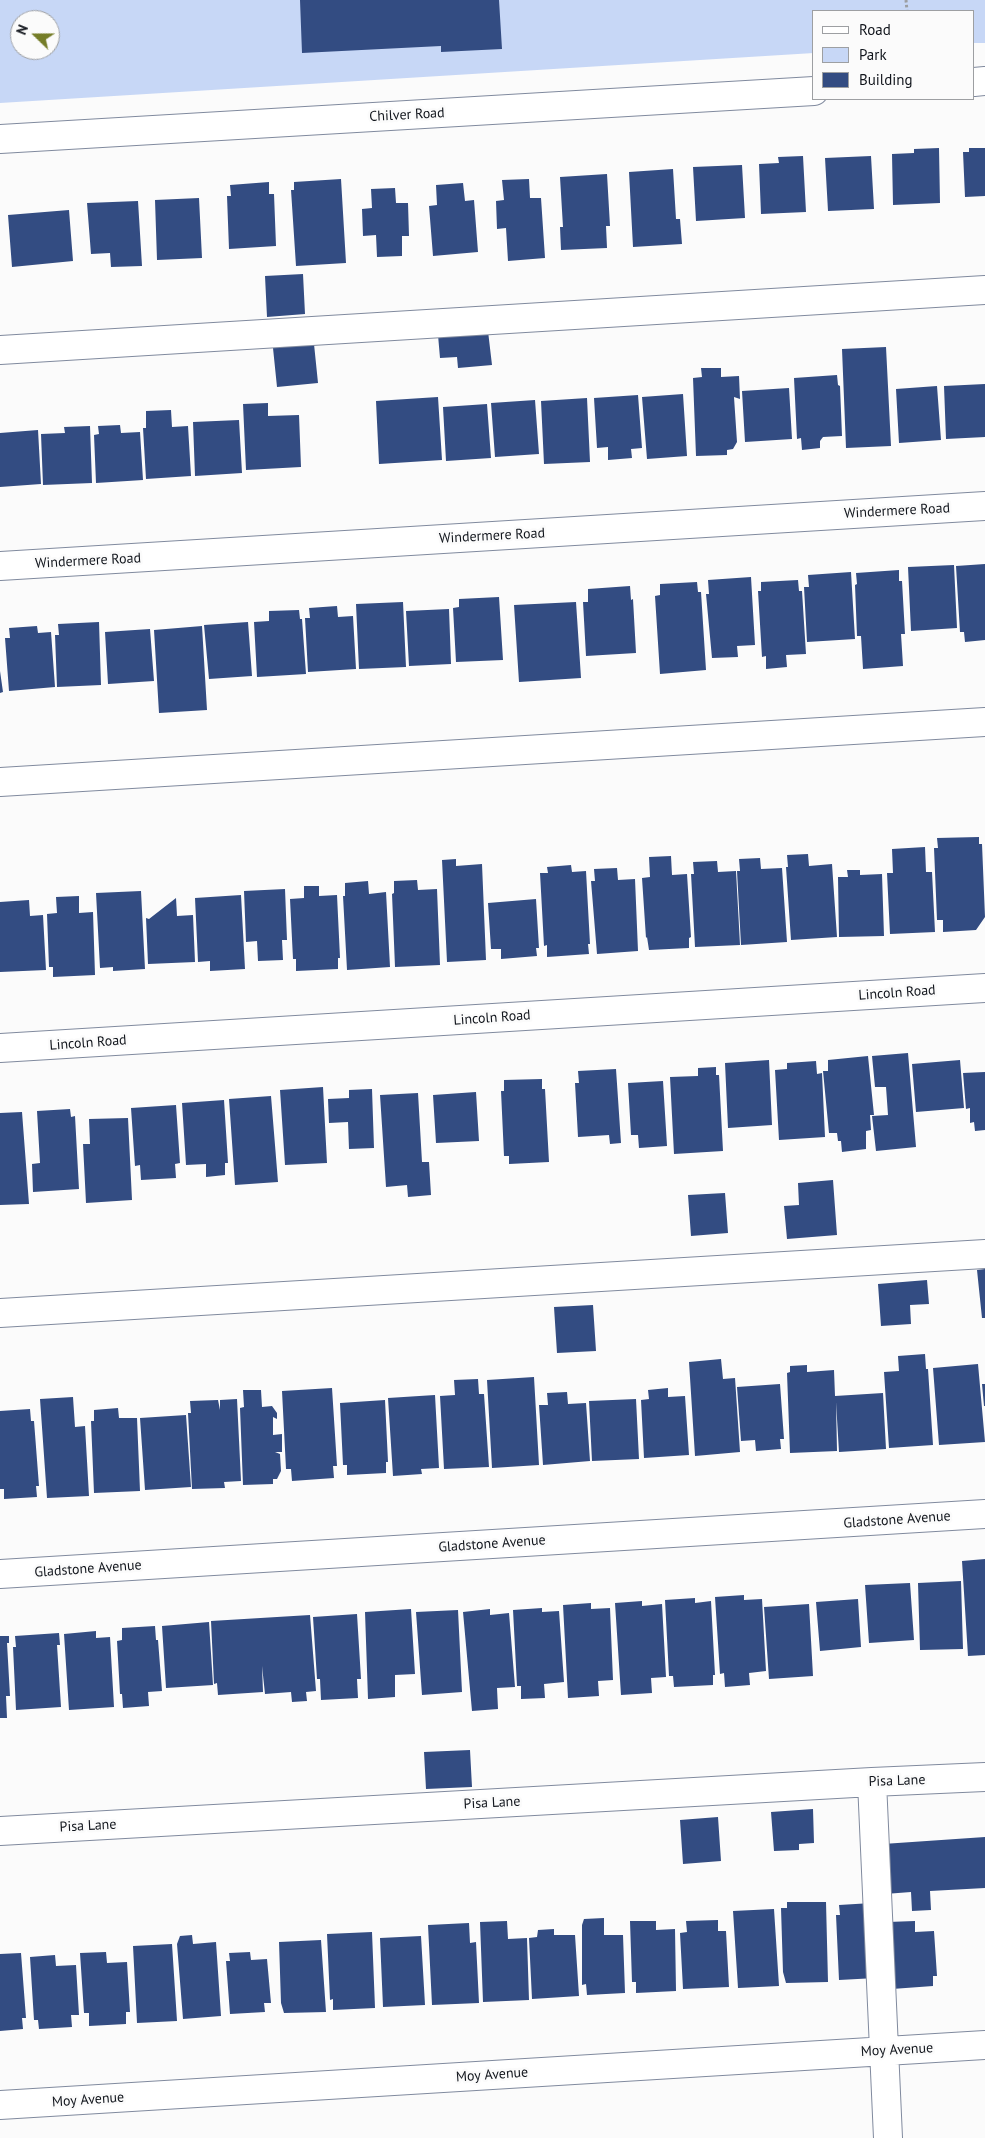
<!DOCTYPE html>
<style>
body{margin:0}
#map{position:relative;width:985px;height:2138px;overflow:hidden;background:#fbfbfb;font-family:"PT Sans",sans-serif}
canvas{display:block}
.legend{position:absolute;left:812px;top:10px;width:162px;height:90px;box-sizing:border-box;background:#fbfbfb;border:1px solid #9d9fa2;margin:0;padding:6px 9px;list-style:none;font-size:15px;color:#11151c}
.legend li{display:flex;align-items:center;gap:10px;height:25px}
.legend b{width:25px;border:1px solid #9d9fa2}
.north{position:absolute;left:10px;top:10px;width:50px;height:50px;box-sizing:border-box;background:#fbfbfb;border:1px solid #9d9fa2;border-radius:50%;rotate:292deg;font-size:14px;font-weight:700;line-height:20px;text-align:center;color:#11151c}
.north::after{content:'';display:block;margin:auto;width:18px;height:22px;background:#757d28;clip-path:polygon(50% 0,100% 100%,50% 72%,0 100%)}
</style>
<div id="map">
<canvas width="985" height="2138"></canvas>
<ul class="legend">
<li><b style="height:6px;background:#fff"></b>Road</li>
<li><b style="height:14px;background:#c7d7f6"></b>Park</li>
<li><b style="height:14px;background:#334c82"></b>Building</li>
</ul>
<div class="north">N</div>
</div>
<script>
const g = document.querySelector('canvas').getContext('2d');
g.lineJoin = 'round';
function fill(path, color) { g.fillStyle = color; g.fill(path, 'evenodd'); }
function trace(path, color, width, dash) { g.strokeStyle = color; g.lineWidth = width; g.lineCap = dash ? 'butt' : 'round'; g.setLineDash(dash || []); g.stroke(path); }
function drawText(font, color, halo, rows, align = 'center') {
  g.font = font + ' "PT Sans",sans-serif'; g.lineWidth = 5; g.setLineDash([]); g.textBaseline = 'middle'; g.strokeStyle = halo; g.fillStyle = color; for (const [text, x, y, turn = 0] of rows) {
    g.save(); g.translate(x, y); g.rotate((+turn || 0) * Math.PI / 180); g.textAlign = isNaN(turn) ? turn : align; if (halo) g.strokeText(text, 0, 0); g.fillText(text, 0, 0); g.restore();
  }
}
const green = new Path2D(`
 M0 0H985V43H974V11H814V53L0 103ZM20 20H50V50H20Z`);
const building = new Path2D(`
 M300 0H499L502 49 441 52V46L302 53Z
 M939 148 940 203 893 205 892 154 914 153V149Z
 M969 148H985V196L965 197 963 152H969Z
 M803 156 806 212 761 214 759 164 779 163 778 157Z
 M871 156 874 209 828 211 825 158Z
 M742 165 745 218 696 221 693 167Z
 M673 169 676 219H680L682 244 633 247 629 172Z
 M607 174 610 226H606L607 248 561 250 560 227H563L560 177Z
 M341 179 346 263 296 266 291 190H294V182Z
 M529 179 530 198H541L545 258 508 261 506 228 497 229 496 201 504 200 502 180Z
 M269 182V194H274L276 246 229 249 227 196H231L230 185Z
 M463 183 465 201 474 200 478 252 433 256 429 206 437 205 436 185Z
 M395 188 396 203H408L409 236H402V256L377 257 376 235 363 236 362 209 372 208 371 189Z
 M199 198 202 258 157 260 155 200Z
 M138 201 142 266 111 267 110 253 91 254 87 203Z
 M69 210 73 261 12 267 8 215Z
 M303 274 305 314 267 317 265 276Z
 M488 331 492 365 458 368 457 357 440 358 438 335Z
 M314 344 318 383 277 387 273 348Z
 M886 347 891 446 846 448 842 349Z
 M701 368H721V377L739 376 740 399 734 397 737 442 733 449 727 450V455L696 456 693 378 702 377Z
 M837 375 838 385 840 386 842 436 823 437 820 441V448L802 450 801 438 797 439 794 378Z
 M985 384V437L946 439 944 386Z
 M937 386 941 440 899 443 896 389Z
 M789 388 792 439 745 442 742 391Z
 M683 394 687 456 647 459 642 397Z
 M638 395 642 448 631 449 632 458 608 460V447L597 448 594 398Z
 M438 397 442 460 379 464 376 401Z
 M587 398 590 462 544 464 541 401Z
 M535 400 539 454 495 457 491 403Z
 M268 403V416L299 415 301 467 246 470 243 404Z
 M487 404 491 458 446 461 443 407Z
 M171 410 172 427 188 426 191 476 146 479 143 428H146V411Z
 M239 420 242 473 195 476 193 422Z
 M120 425 121 433 140 432 143 480 96 483 94 435 99 434 98 426Z
 M90 426 92 483 43 485 41 434 65 433 64 427Z
 M38 430 41 484 0 487V433Z
 M985 564V640L965 642 964 632H960L956 566Z
 M954 565 957 628 911 631 908 567Z
 M899 570V581H902L905 634H901L903 666 863 669 861 636H857L855 585 857 584 856 573Z
 M851 572 855 639 807 642 804 587H809L808 575Z
 M751 577 755 645 737 646 738 657 712 658 706 594H709L708 580Z
 M798 580 799 591H802L806 654 786 655 787 667 766 669V656L762 657 758 591H761V582Z
 M697 582 698 592H701L706 670 660 674 655 596 660 595V584Z
 M630 586 631 600 633 599 636 653 586 656 583 602H588V589Z
 M499 597 503 660 456 662 453 608 459 607V599Z
 M403 602 406 667 359 669 356 604Z
 M576 602 581 678 519 682 514 605Z
 M337 606 338 617 353 616 356 669 308 672 305 618H310L309 608Z
 M449 609 451 664 409 666 406 611Z
 M299 610 300 619H302L306 674 257 677 254 622 269 621V611Z
 M99 622 101 685 57 687 55 635H59L58 624Z
 M248 622 252 676 209 679 204 625Z
 M37 626 38 633 51 632 55 687 9 691 5 638H10L9 628Z
 M202 626 207 710 159 713 154 630Z
 M150 629 154 681 108 684 105 632Z
 M0 671 3 692 0 693Z
 M979 837V844H982L985 917 976 930 943 932V920H937L934 848H938L937 838Z
 M925 847 926 872H932L935 932 890 934 887 873H893L892 849Z
 M808 854 809 866 832 864 837 937 791 940 786 867H788L787 855Z
 M671 856 672 875 687 874 691 937 689 938V948L649 950 647 937 646 938 642 878 650 877 649 857Z
 M760 858 761 869 782 868 787 942 741 945 737 871H740L739 859Z
 M456 859V866L482 864 486 960 447 962 442 860Z
 M717 861 718 872 736 871 740 945 695 947 691 874H694L693 862Z
 M571 865 572 872 586 871 590 944H588L589 954 547 957V945L544 946 540 873H548L547 867Z
 M617 868 618 880 635 879 638 951 597 954 591 881H595L594 869Z
 M847 870H860V875L882 874 884 936 839 937 838 877H848Z
 M417 880 418 890 437 889 440 965 395 967 392 894 394 893V881Z
 M368 881 369 894 386 892 390 967 347 970 343 896H345V883Z
 M304 886H319V896L337 895 340 958H338V969L296 971V959H293L290 899 304 898Z
 M285 889 287 940H282L283 960 258 961 257 941 246 942 244 891Z
 M141 891 145 969 113 971V967L100 968 96 893Z
 M241 895 245 969 210 971V961L198 962 195 898Z
 M79 896V913L93 912 95 975 53 977V967H49L47 914 57 913 56 897Z
 M176 898 177 916 193 915 195 962 148 964 146 918 149 919Z
 M536 899 539 948H536L537 956 501 959V949H491L488 903Z
 M29 900 30 916 43 915 46 970 0 972V902Z
 M908 1053 916 1147 876 1151 872 1116 888 1115 886 1087H875L872 1056Z
 M868 1056 874 1115H870L871 1130 866 1131V1149L842 1152 841 1141H838L837 1133H829L823 1071H828V1060Z
 M769 1060 772 1125 728 1128 725 1063Z
 M960 1060 964 1108 916 1112 912 1064Z
 M816 1061 817 1074 822 1073 825 1137 779 1140 775 1070 787 1069V1063Z
 M716 1067V1075H719L723 1151 674 1154 670 1077 698 1076V1068Z
 M616 1069 621 1143 610 1144 609 1135 578 1137 575 1083H579L578 1071Z
 M985 1072V1130L975 1131 974 1122 970 1123V1108L966 1109 963 1073Z
 M542 1079V1089H545L549 1162 509 1164V1156H504L501 1091H504V1080Z
 M663 1081 667 1146 639 1148 638 1135H631L628 1083Z
 M323 1087 327 1163 285 1165 280 1090Z
 M372 1089 374 1148 349 1149 348 1122 329 1123 328 1099 349 1098V1090Z
 M476 1092 479 1141 436 1143 433 1095Z
 M418 1093 422 1162H429L431 1195 408 1197 407 1185 386 1187 380 1095Z
 M271 1096 278 1182 235 1185 229 1099Z
 M224 1100 228 1163H225V1175L206 1177V1164L186 1165 182 1103Z
 M176 1105 180 1163 175 1164 176 1178 141 1180 140 1165 135 1166 131 1108Z
 M70 1109 71 1117 75 1116 79 1189 33 1192 32 1164 40 1163 37 1111Z
 M22 1112 29 1204 0 1205V1113Z
 M128 1118 132 1200 86 1203 83 1144H90L89 1119Z
 M833 1180 837 1235 787 1239 784 1206 799 1205 798 1183Z
 M725 1193 728 1233 691 1236 688 1195Z
 M985 1269V1318H982L977 1270Z
 M927 1280 929 1304 910 1305 911 1324 881 1326 878 1284Z
 M593 1305 596 1351 557 1353 554 1307Z
 M925 1354 926 1369H928L933 1445 889 1448 884 1372 899 1371 898 1356Z
 M721 1359 723 1379 735 1378 740 1452 695 1456 689 1362Z
 M978 1364 985 1442 939 1445 933 1368Z
 M807 1365V1372L834 1370 835 1396 883 1393 886 1449 839 1452 836 1402 837 1451 790 1453 787 1373 790 1372V1366Z
 M534 1377 539 1465 492 1468 487 1380Z
 M478 1379 479 1394H484L489 1467 444 1469 440 1396 455 1395 454 1380Z
 M780 1384 784 1439H780L781 1449 756 1451 755 1440 741 1441 737 1387Z
 M982 1384H985V1406H984Z
 M332 1388 337 1466H333L334 1478 292 1481 291 1469H286L282 1391Z
 M668 1388V1397L685 1396 689 1455 644 1458 641 1400 649 1399 648 1390Z
 M243 1390H261L262 1407 272 1406 277 1413V1419L273 1417V1435L282 1434V1452H275L280 1454 281 1471 277 1479H273V1484L243 1485 240 1408 244 1407Z
 M567 1392 568 1404 586 1403 590 1461 543 1465 539 1405H548L547 1393Z
 M435 1395 439 1468 421 1469 422 1474 393 1476 388 1398Z
 M73 1397 75 1427 85 1426 89 1496 47 1498 40 1399Z
 M237 1399 241 1481 224 1482 225 1488 192 1489 188 1413H191L190 1401 218 1400 220 1410V1400Z
 M636 1399 639 1459 592 1461 589 1401Z
 M385 1400 388 1462H386V1473L347 1475V1465H343L340 1403Z
 M118 1408 119 1418H137L140 1491 94 1493 91 1421H94V1410Z
 M30 1409 31 1421H34L39 1486H36L37 1497 4 1499V1489H0V1411Z
 M186 1415 191 1487 145 1490 140 1418Z
 M985 1559V1655L968 1656 962 1561Z
 M961 1581 963 1649 920 1650 918 1583Z
 M910 1583 914 1640 869 1643 865 1585Z
 M744 1595V1600L762 1599 766 1671 749 1673 750 1685 725 1687 724 1673 720 1674 715 1597Z
 M695 1598V1603L711 1601 715 1675H713V1685L674 1687 673 1676H669L665 1600Z
 M858 1599 861 1647 820 1651 816 1602Z
 M642 1601V1606L662 1604 666 1677 651 1678 652 1693 621 1695 615 1603Z
 M591 1603V1609L610 1608 613 1680 598 1681 599 1696 568 1698 563 1605Z
 M809 1604 813 1676 769 1679 764 1607Z
 M542 1608V1612L559 1611 564 1682 544 1684 545 1698 521 1699V1686H517L513 1610Z
 M411 1609 415 1674 395 1675V1697L368 1699 365 1612Z
 M490 1609V1615L509 1613 515 1687 497 1688 498 1709 472 1711 463 1612Z
 M458 1610 462 1692 422 1695 416 1612Z
 M357 1614 361 1679H357L358 1698 321 1700 320 1679H317L313 1617Z
 M310 1615 316 1691 306 1692 307 1701 292 1702 291 1692 265 1694 262 1666 263 1692 218 1695 217 1683 214 1684 211 1621Z
 M209 1622 213 1685 166 1688 162 1626Z
 M155 1626 156 1640H158L162 1691 148 1692 149 1706 123 1708 122 1694H120L117 1641 122 1640V1628Z
 M96 1631V1638L110 1637 114 1707 69 1710 64 1634Z
 M59 1633 60 1645H57L61 1707 16 1710 13 1647H16L15 1636Z
 M0 1636H9V1643H7L10 1696H6L7 1718H0Z
 M470 1750 472 1787 426 1789 424 1752Z
 M813 1809 814 1843 799 1844V1850L774 1851 771 1812Z
 M718 1817 721 1861 683 1864 680 1820Z
 M985 1837V1888L930 1891 931 1910 912 1911 911 1892 885 1894 883 1844Z
 M787 1902H826L828 1982 786 1983 783 1972 781 1908H787Z
 M872 1903 876 1978 839 1980 836 1915H840L839 1905Z
 M774 1909 779 1986 738 1988 733 1911Z
 M604 1918V1935H623L625 1993 587 1995 586 1984 582 1985V1925L584 1919Z
 M718 1920V1931H726L729 1987 683 1989 680 1933 687 1932 686 1921Z
 M507 1921 508 1939 527 1938 529 2000 483 2002 480 1922Z
 M630 1921H656V1930L675 1929 676 1991 636 1993V1982H632Z
 M915 1921V1932L934 1931 937 1976H933V1986L892 1989 888 1922Z
 M469 1923 470 1943 476 1942 479 2003 432 2005 428 1925Z
 M554 1929V1935H575L579 1996 532 1999 529 1938 537 1937 538 1930Z
 M372 1932 375 2008 333 2010V1999L330 2000 327 1934Z
 M192 1935 193 1944 216 1942 221 2016 183 2019 177 1944 180 1936Z
 M421 1936 425 2005 383 2007 380 1938Z
 M321 1940 326 2012 284 2013 281 2003 279 1942Z
 M172 1944 177 2021 137 2023 133 1946Z
 M106 1952 107 1963 127 1962 130 2012H126V2024L89 2026V2013H84L80 1953Z
 M250 1952 251 1960 267 1959 271 2003H264L265 2012 230 2014 226 1961H230L229 1953Z
 M21 1953 26 2018H22L23 2029 0 2031V1954Z
 M55 1955 56 1966 76 1965 79 2015H71L72 2027 39 2029 38 2020H34L30 1957Z`);
const path = new Path2D(`
 M906 0 907 11`);
const minor = new Path2D(`
 M974 82 985 81
 M0 139 814 91
 M0 350 985 290
 M0 566 985 506
 M0 782 985 722
 M0 1048 985 988
 M0 1313 985 1254
 M0 1574 985 1514
 M872 1782 888 2138
 M0 1831 872 1782 985 1777
 M0 2105 985 2045`);
const streetNames = [
 ["Chilver Road",407,115,-3],
 ["Windermere Road",897,511,-3],
 ["Windermere Road",492,536,-3],
 ["Windermere Road",88,561,-3],
 ["Lincoln Road",897,993,-4],
 ["Lincoln Road",492,1018,-4],
 ["Lincoln Road",88,1043,-4],
 ["Gladstone Avenue",897,1520,-4],
 ["Gladstone Avenue",492,1544,-4],
 ["Gladstone Avenue",88,1569,-4],
 ["Pisa Lane",897,1781,-2],
 ["Pisa Lane",492,1803,-3],
 ["Pisa Lane",88,1826,-3],
 ["Moy Avenue",897,2050,-3],
 ["Moy Avenue",492,2075,-4],
 ["Moy Avenue",88,2100,-4]
];
fill(green, '#c7d7f6');
fill(building, '#334c82');
trace(minor, '#808a9e', 30);
trace(path, '#9c9ea1', 3, [2.5, 2.5]);
trace(minor, '#fff', 28);
drawText('14px', '#11151c', '#fbfbfb', streetNames);
</script>
